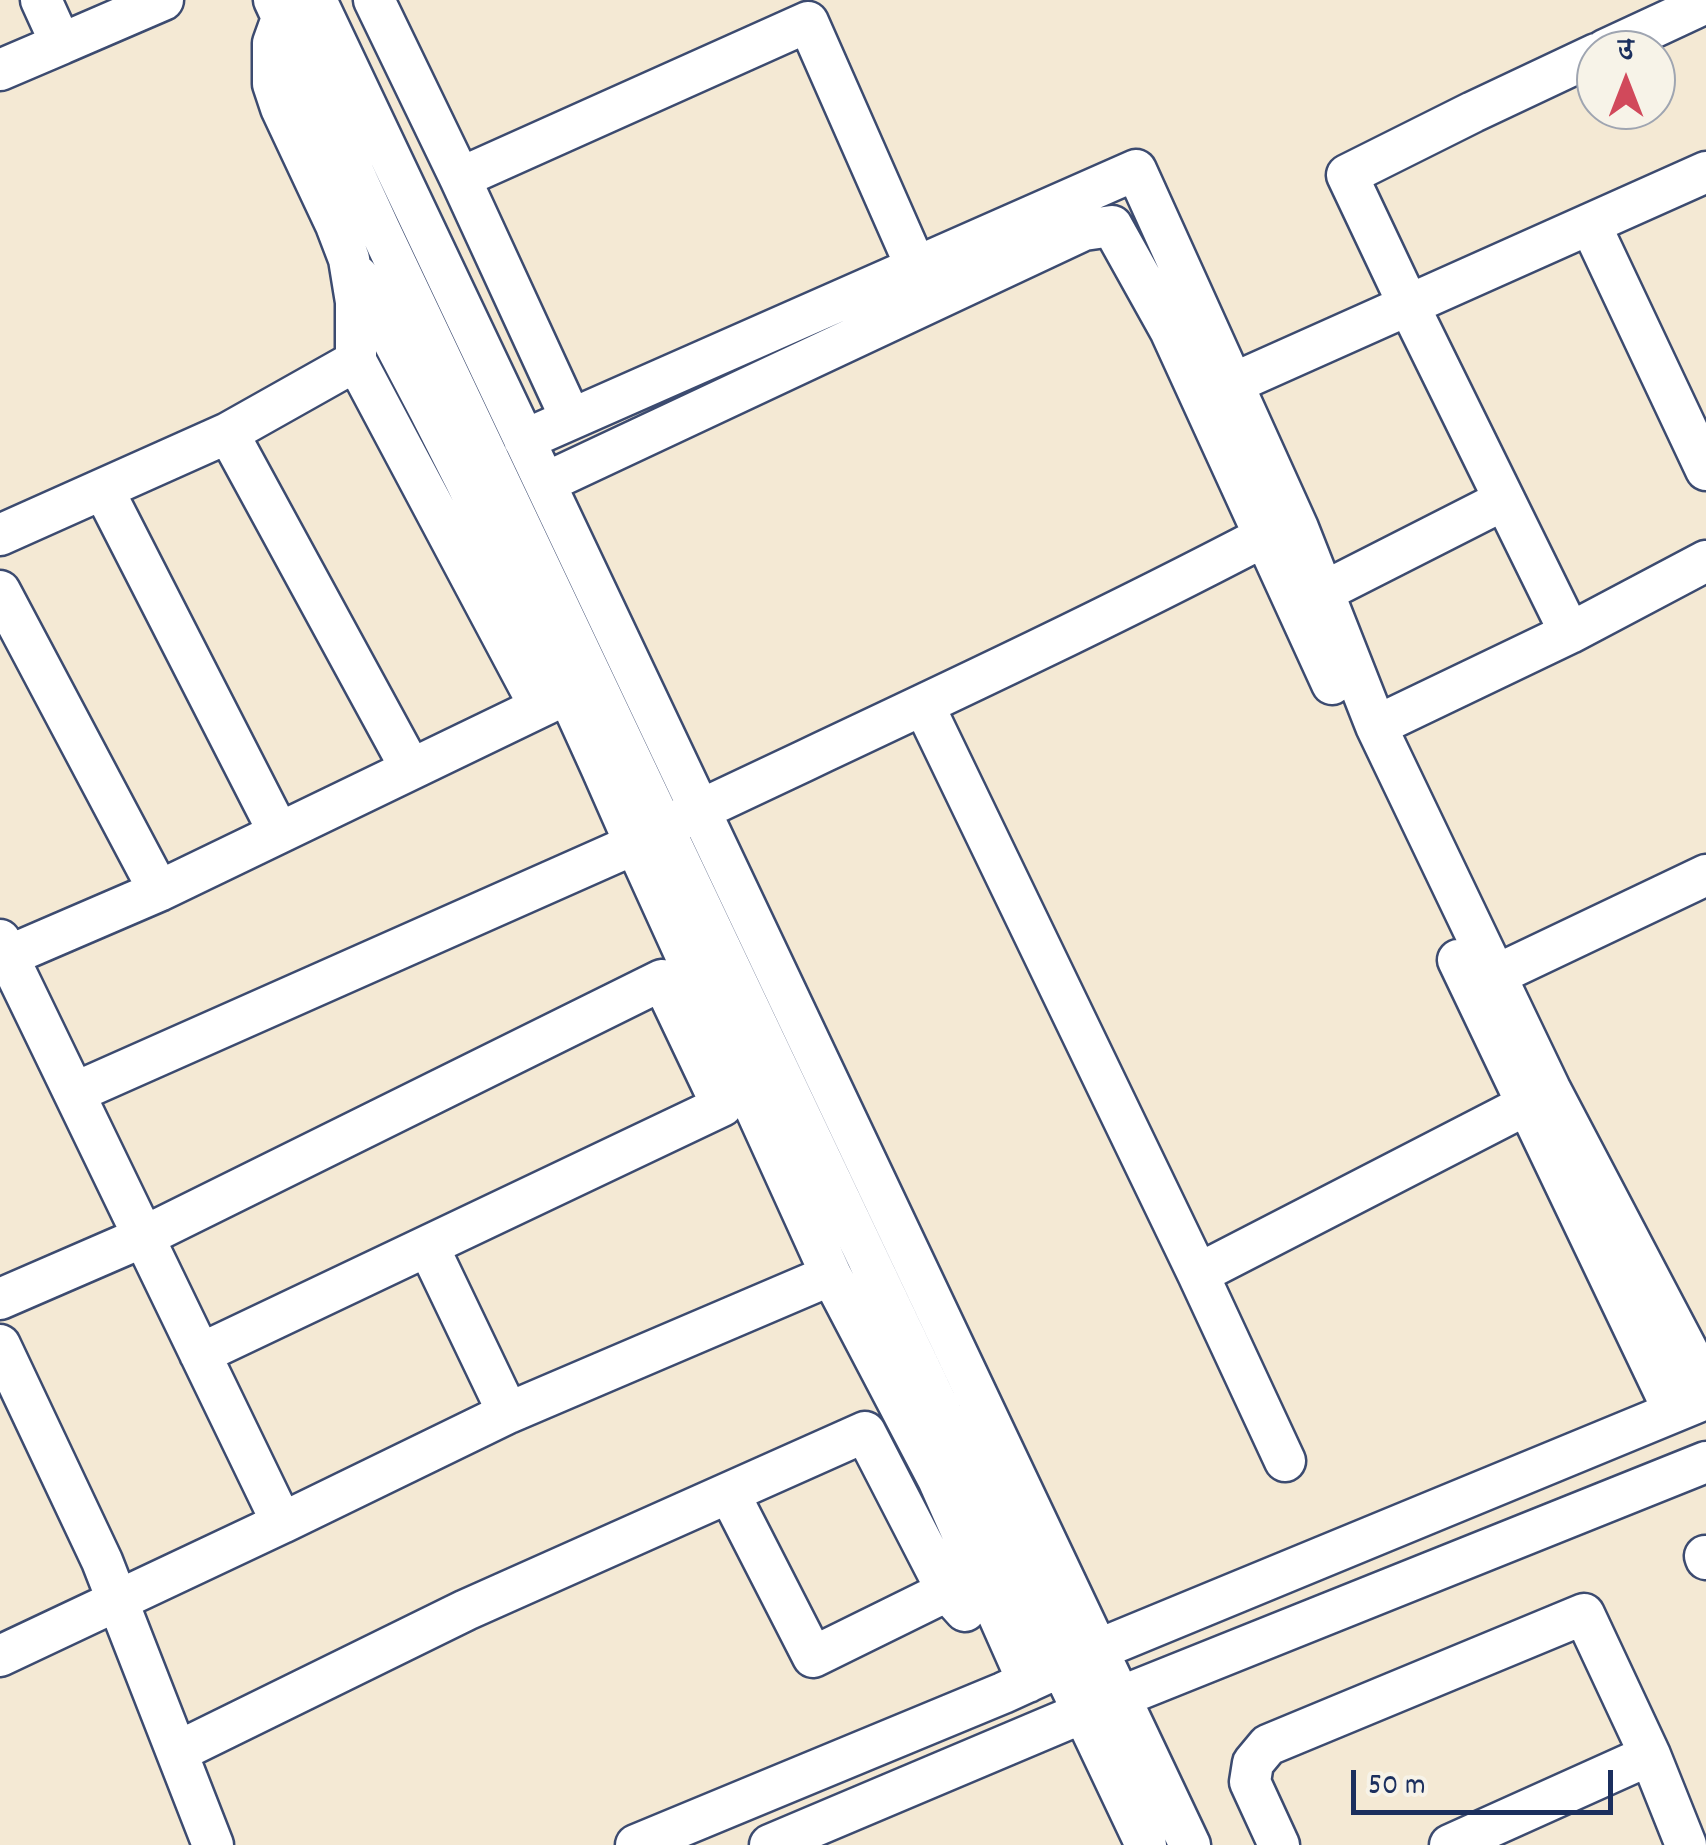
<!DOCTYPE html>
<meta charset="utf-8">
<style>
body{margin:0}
#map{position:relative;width:1706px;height:1845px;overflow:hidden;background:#f4e9d4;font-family:Dekko,"Playpen Sans Deva",sans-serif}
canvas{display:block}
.north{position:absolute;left:1576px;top:30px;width:100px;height:100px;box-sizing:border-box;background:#f7f3e8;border:2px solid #9fa5b1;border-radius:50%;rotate:0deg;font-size:28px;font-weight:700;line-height:40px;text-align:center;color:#1b2f5e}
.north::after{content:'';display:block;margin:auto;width:35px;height:45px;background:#d1495b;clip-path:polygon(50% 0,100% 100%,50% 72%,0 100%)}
.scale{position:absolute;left:1351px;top:1770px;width:262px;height:45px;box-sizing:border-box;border:5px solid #1b2f5e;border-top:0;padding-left:12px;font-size:30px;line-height:35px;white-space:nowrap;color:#1b2f5e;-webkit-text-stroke:8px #f7f3e8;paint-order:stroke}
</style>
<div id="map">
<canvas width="1706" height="1845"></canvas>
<div class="north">उ</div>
<div class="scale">50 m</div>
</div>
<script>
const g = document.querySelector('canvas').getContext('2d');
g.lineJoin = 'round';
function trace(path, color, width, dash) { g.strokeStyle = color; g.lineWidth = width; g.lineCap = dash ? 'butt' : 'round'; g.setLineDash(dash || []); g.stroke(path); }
const minor = new Path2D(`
 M274 0 380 230 1146 1845
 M316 0 1190 1845
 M374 0 460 178 571 419
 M61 44 163 0
 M1605 50 1706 3
 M0 70 61 44 41 0
 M460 178 808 22 916 267
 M1590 224 1706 470
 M358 276C459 460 551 651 635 844
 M356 361 540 707
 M1234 383 1706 172
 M228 433 411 769
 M524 440 1136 170 1298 528 1376 726 1550 1089 1706 1386
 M545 483 1084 230 1112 226 1170 330 1332 684
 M103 489 279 833
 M0 535 228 433 356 361V302L349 259 336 225 281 108 273 84V43L282 18
 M0 591 159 891 8 956
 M1323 592 1504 500
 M1570 633 1409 306 1347 175 1473 112 1596 54
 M924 706 1198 1274 1285 1461
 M1376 726 1570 633 1706 561
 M679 820C875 727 1072 637 1265 536
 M159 891 592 682
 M0 940 282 1523 0 1656
 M1458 960 1674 1412
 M1496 975 1706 875
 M74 1093 635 844 831 1275
 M1198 1274 1526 1105 1549 1090
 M0 1299 143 1237 662 980 722 1106 200 1354
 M0 1345 102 1561 213 1845
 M508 1413 831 1275 938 1479 1028 1682
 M729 1493 813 1657 947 1591 965 1611
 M282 1523 508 1413 428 1246
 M1705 1556 1706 1559
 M177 1752 466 1610 865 1432 947 1591
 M636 1845 1003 1693 1097 1650 1698 1402
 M770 1845 1120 1697 1706 1462
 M1279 1845 1250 1782 1253 1763 1268 1745 1584 1614 1650 1755 1686 1845
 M1450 1845 1650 1755`);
trace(minor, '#3c4b70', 45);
trace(minor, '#fff', 40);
</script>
